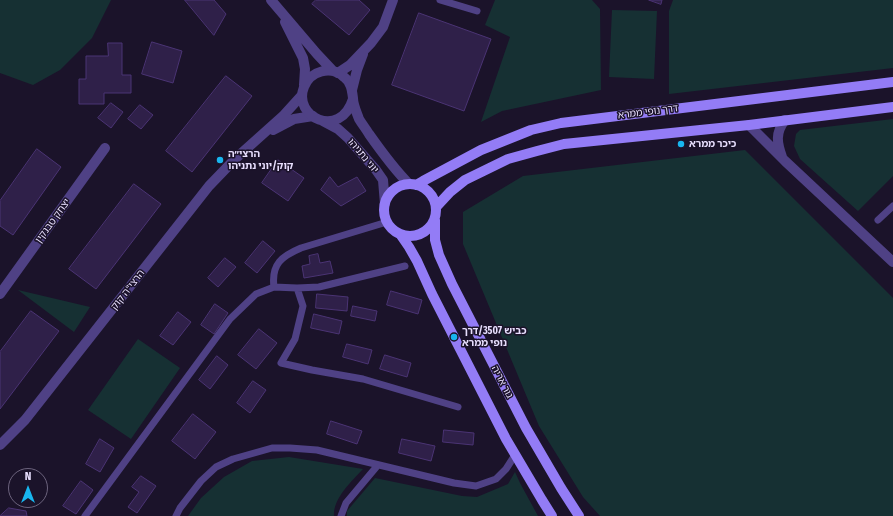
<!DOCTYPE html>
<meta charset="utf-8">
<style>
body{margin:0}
#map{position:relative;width:893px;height:516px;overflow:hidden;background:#1b132a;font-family:"Fira Sans Condensed",sans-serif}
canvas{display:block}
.north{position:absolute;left:8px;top:468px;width:40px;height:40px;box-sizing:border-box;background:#1b132a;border:1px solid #6d647e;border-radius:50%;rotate:0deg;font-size:11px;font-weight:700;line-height:16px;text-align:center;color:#e7defd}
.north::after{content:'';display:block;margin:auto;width:14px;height:18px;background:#18b6ef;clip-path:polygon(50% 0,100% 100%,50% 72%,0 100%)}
</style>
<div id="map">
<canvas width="893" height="516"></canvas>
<div class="north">N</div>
</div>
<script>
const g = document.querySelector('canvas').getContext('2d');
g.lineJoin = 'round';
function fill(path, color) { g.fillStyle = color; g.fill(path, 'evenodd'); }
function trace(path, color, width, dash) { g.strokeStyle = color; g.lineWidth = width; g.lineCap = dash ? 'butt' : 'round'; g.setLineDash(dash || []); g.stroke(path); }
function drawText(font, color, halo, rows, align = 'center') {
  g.font = font + ' "Fira Sans Condensed","Noto Sans Hebrew",sans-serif'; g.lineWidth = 3; g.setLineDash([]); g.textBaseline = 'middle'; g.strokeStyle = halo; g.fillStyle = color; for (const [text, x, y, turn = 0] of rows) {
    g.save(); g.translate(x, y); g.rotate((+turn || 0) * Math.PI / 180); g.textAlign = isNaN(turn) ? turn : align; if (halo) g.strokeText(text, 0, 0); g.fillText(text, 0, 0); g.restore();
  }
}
const green = new Path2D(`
 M0 0H111L92 38 60 70 33 85 0 73Z
 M495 0H592L600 9 601 90 502 111 481 122 510 37 485 25Z
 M673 0H893V68L669 94V11Z
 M612 10 657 11 654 79 609 77Z
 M893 119V176L858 211 800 159 794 146 796 134 800 130Z
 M745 150 893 298V516H600L583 497 539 426 463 244V212L523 176Z
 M18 290 90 307 74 332Z
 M138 339 180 368 131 439 88 410Z
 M289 457 363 469C352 481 333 498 334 516H188L201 498 224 477 252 461Z
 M515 472 520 483 538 516H347V511L375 478 462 496 477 497 508 484Z`);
const building = new Path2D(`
 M185 0H214L226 14 214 35Z
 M316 0H359L370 10 349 35 312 4Z
 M649 0H662L661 4Z
 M419 13 491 39 464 111 392 85Z
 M152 42 182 51 173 83 142 74Z
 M108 43H122V75H131V93H104V104H79V79H86V56H108Z
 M226 76 252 96 192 172 166 151Z
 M111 103 123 112 111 128 98 118Z
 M140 105 153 115 141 129 128 119Z
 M37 149 61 167 13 235 0 226V201Z
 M278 160 304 178 288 201 262 183Z
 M330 177 338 187 357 177 366 191 341 206 321 190Z
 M134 184 161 204 96 289 69 269Z
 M263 241 275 251 257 273 245 263Z
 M318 254 320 263 330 261 333 273 304 278 302 266 310 264 309 256Z
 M225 258 236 267 218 287 208 278Z
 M391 291 422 300 418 314 387 305Z
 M317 294 348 297 347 311 316 308Z
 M215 304 228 313 214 334 201 325Z
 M353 306 377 311 375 321 351 316Z
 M31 311 59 331 0 409V352Z
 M178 312 191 322 173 345 160 336Z
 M314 314 342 321 339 334 311 328Z
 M259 329 277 343 256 369 238 355Z
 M347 344 372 350 368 364 343 357Z
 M385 355 411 363 407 377 380 369Z
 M217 356 228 365 210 389 199 380Z
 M253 381 266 390 250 413 237 403Z
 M193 414 216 432 195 459 172 441Z
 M331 421 362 431 357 444 327 434Z
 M444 430 474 433 473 445 443 442Z
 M100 439 114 448 100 472 86 464Z
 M402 439 435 446 431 461 399 453Z
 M141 476 156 486 137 513 128 507 139 492 132 487Z
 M81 481 93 490 76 514 63 506Z
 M9 508 26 511 27 516H0Z`);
const service = new Path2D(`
 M440 0 477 11
 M878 220 893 206
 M274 287C271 264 282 256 301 248L387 222
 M297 288 303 306 295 339 281 363 312 370 363 379 458 407
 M85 516 230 319 256 294 274 287 297 288 319 287 405 266
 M176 516 180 508 201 481 216 467 233 459 272 448H290L317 450 454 483 476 486 496 479 506 469 515 455
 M341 516 346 503 378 465`);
const minor = new Path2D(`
 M338 73 350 65 371 43 383 27 393 0
 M352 90 357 70 363 54
 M749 125 785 161 893 262
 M273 130 294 119 313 116
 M782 157C777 143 775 133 785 120
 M0 294 105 148
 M0 445 25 420 209 186 235 159 283 116 302 95`);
const tertiary = new Path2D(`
 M271 0 317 54 333 71
 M285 22 303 58 305 69 304 85
 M353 99C340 140 292 117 304 87 310 71 331 65 344 77 351 82 352 90 353 98 353 105 357 113 359 119 362 124 366 129 369 134 381 151 394 169 409 184
 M323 121 338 129 348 138 376 170 383 180 385 204`);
const secondary = new Path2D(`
 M384 210a26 26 0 1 1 52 0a26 26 0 1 1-52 0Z
 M416 185 423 181 481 150 531 130 561 123 893 82
 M437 206 450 192 465 180 508 159 537 151 564 144 749 125 893 107
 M435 220V240L439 255 452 284 526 428 561 488 579 516
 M400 234 409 247 417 261 432 294 506 439 542 500 552 516`);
const markers = [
 [681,144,4,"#18b6ef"],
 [220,160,4,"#18b6ef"],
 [454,337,4,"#18b6ef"]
];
const streetNames = [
 ["דרך נופי ממרא",648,112,-7],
 ["יוני נתניהו",363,156,50],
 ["יצחק טבנקין",53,221,-54],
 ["הרצי\"ה קוק",128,290,-52],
 ["גור אריה",502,382,63]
];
const poiNames = [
 ["כיכר ממרא",689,144],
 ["הרצי״ה",228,154],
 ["קוק/יוני נתניהו",228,166],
 ["כביש 3507/דרך",462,331],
 ["נופי ממרא",462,343]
];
fill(green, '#163033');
fill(building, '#2f2049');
trace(building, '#4b3474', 1);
trace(service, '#4f4185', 7);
trace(minor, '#4f4185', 10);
trace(tertiary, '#4f4185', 10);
trace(secondary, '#937cf6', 10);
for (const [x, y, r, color] of markers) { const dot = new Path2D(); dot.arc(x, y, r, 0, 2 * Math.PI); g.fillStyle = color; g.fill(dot); trace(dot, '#1b132a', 1.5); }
drawText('10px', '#e7defd', '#1b132a', streetNames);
drawText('bold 10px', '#e7defd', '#1b132a', poiNames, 'left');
</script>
